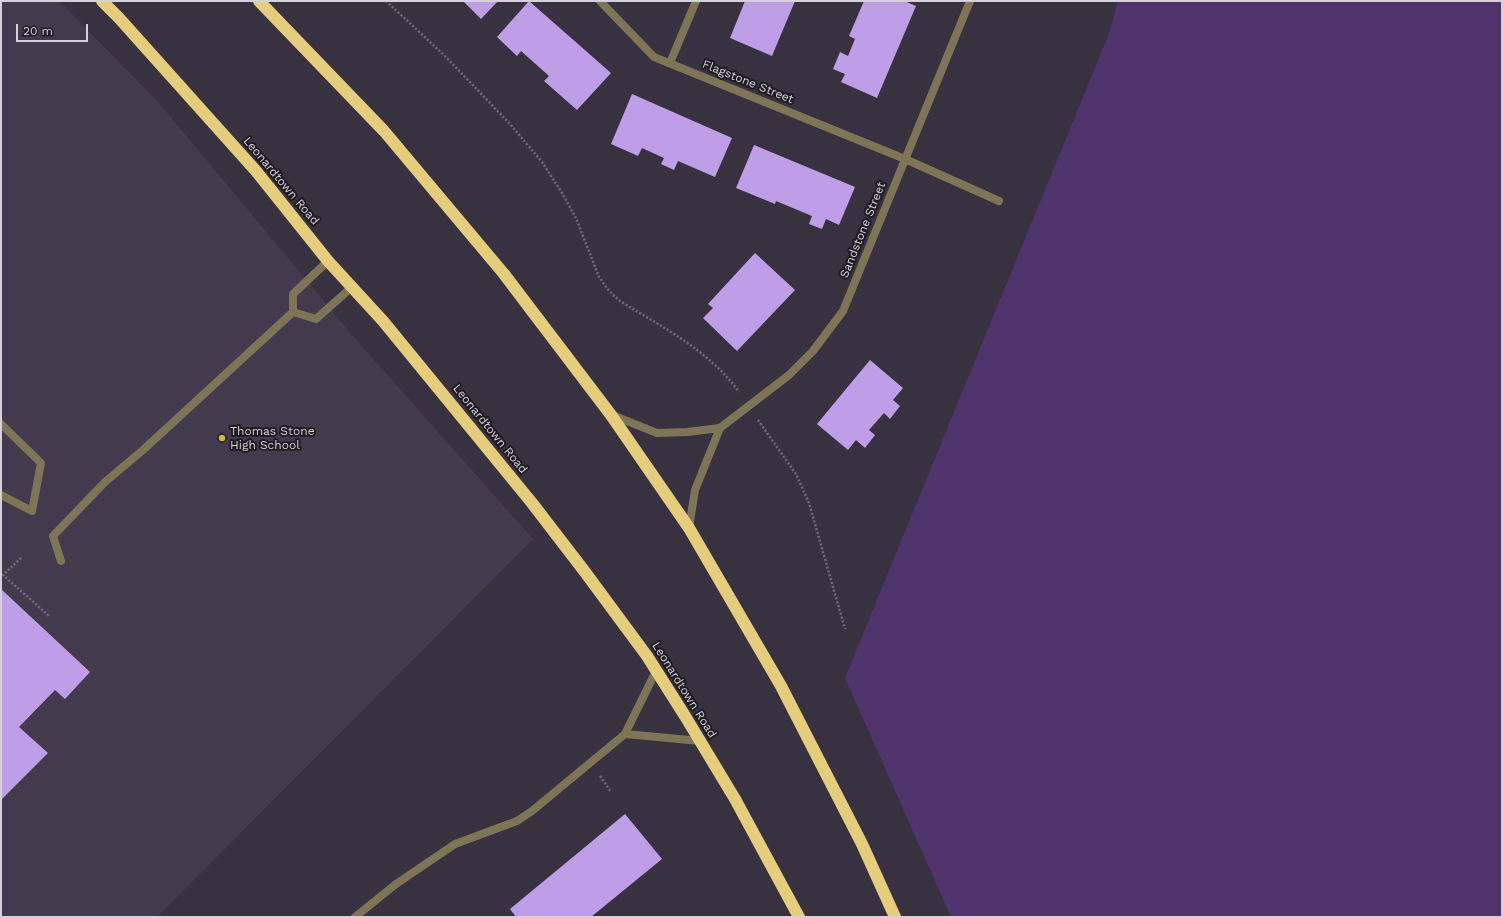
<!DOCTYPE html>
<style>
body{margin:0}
#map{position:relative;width:1503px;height:918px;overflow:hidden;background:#383240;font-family:"Work Sans",sans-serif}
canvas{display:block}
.frame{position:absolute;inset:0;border:2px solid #d5d1da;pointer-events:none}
.scale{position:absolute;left:16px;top:24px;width:72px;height:18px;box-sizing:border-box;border:2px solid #d5d1da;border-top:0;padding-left:5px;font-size:12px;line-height:14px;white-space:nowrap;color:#d5d1da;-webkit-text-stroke:3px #1e1b22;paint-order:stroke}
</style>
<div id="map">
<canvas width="1503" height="918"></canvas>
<div class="frame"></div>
<div class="scale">20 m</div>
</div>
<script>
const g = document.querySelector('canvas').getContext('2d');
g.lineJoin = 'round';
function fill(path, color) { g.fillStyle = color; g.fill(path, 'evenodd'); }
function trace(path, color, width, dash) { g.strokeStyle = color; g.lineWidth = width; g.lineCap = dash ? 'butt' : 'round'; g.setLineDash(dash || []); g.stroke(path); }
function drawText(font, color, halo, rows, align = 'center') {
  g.font = font + ' "Work Sans",sans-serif'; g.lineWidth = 4; g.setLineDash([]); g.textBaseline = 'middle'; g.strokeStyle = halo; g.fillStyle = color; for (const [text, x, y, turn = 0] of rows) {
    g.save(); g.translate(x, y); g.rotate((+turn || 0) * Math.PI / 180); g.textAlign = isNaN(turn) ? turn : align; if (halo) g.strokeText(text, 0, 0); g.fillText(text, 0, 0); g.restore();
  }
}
const built = new Path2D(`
 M1 1H59L159 103 353 336 533 539 157 917H1Z`);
const green = new Path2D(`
 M1118 1H1502V917H951L845 678 1108 36Z`);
const building = new Path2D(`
 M463 1H498L481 19Z
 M529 1 611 73 577 110 544 81 549 76 521 51 517 56 497 37Z
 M745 1H795L772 56 730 38Z
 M864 1H904L916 6 877 98 841 82 845 74 833 69 840 52 848 56 855 39 849 36Z
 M632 94 732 138 715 177 678 161 674 170 661 164 664 158 642 148 638 156 611 144Z
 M754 145 855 187 839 225 826 219 822 229 809 224 812 216 776 201 775 204 736 188Z
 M755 253 795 290 737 351 703 318 713 308 708 304Z
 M870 360 903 388 893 400 900 406 890 419 884 413 869 430 875 435 865 448 856 440 848 450 817 424Z
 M1 589 90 672 65 699 55 690 19 727 48 753 1 800Z
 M625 814 662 859 591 917H516L510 909Z`);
const path = new Path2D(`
 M386 1 445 56 510 124 542 162 562 193 576 218 599 277 610 292 620 301C662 327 710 351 739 392
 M758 420 796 474 809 503 845 629
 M21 558 3 575 49 616
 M600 776 611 792`);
const lane = new Path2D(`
 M293 312 316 319 352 287
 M1 424 41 463 32 511 1 495
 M61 561 53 536 105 482 143 450 293 312V294L328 261
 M656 671 625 734 700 741
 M355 917 396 884 455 844 517 821 532 811 625 734`);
const street = new Path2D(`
 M600 1 654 57 905 159 999 201
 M670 63 696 1
 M612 415 657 433 687 432 720 428 695 490 689 528
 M720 428 789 375 813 351 843 311 970 1`);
const highway = new Path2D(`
 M102 1 119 18 256 171 328 261 383 321 532 503 585 572 647 656 685 716 735 799 799 917
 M259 1 384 131 504 274 611 415 689 528 781 686 862 844 895 917`);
const markers = [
 [222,438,4,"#d7b434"]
];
const streetNames = [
 ["Flagstone Street",748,82,22],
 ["Leonardtown Road",281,181,50],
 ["Sandstone Street",863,230,-68],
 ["Leonardtown Road",490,429,51],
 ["Leonardtown Road",684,690,58]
];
const poiNames = [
 ["Thomas Stone",230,431],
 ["High School",230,445]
];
fill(built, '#433a4e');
fill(green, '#4e336d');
fill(building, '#be9fe7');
trace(path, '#716c78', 2.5, [2, 2]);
trace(lane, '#7f7556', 8);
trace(street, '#7f7556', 8);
trace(highway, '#e6cd7b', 12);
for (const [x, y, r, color] of markers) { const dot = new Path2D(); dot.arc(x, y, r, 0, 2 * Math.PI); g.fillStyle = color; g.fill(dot); trace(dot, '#1e1b22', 1.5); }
drawText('12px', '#d5d1da', '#1e1b22', streetNames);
drawText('12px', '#d5d1da', '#1e1b22', poiNames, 'left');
</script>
